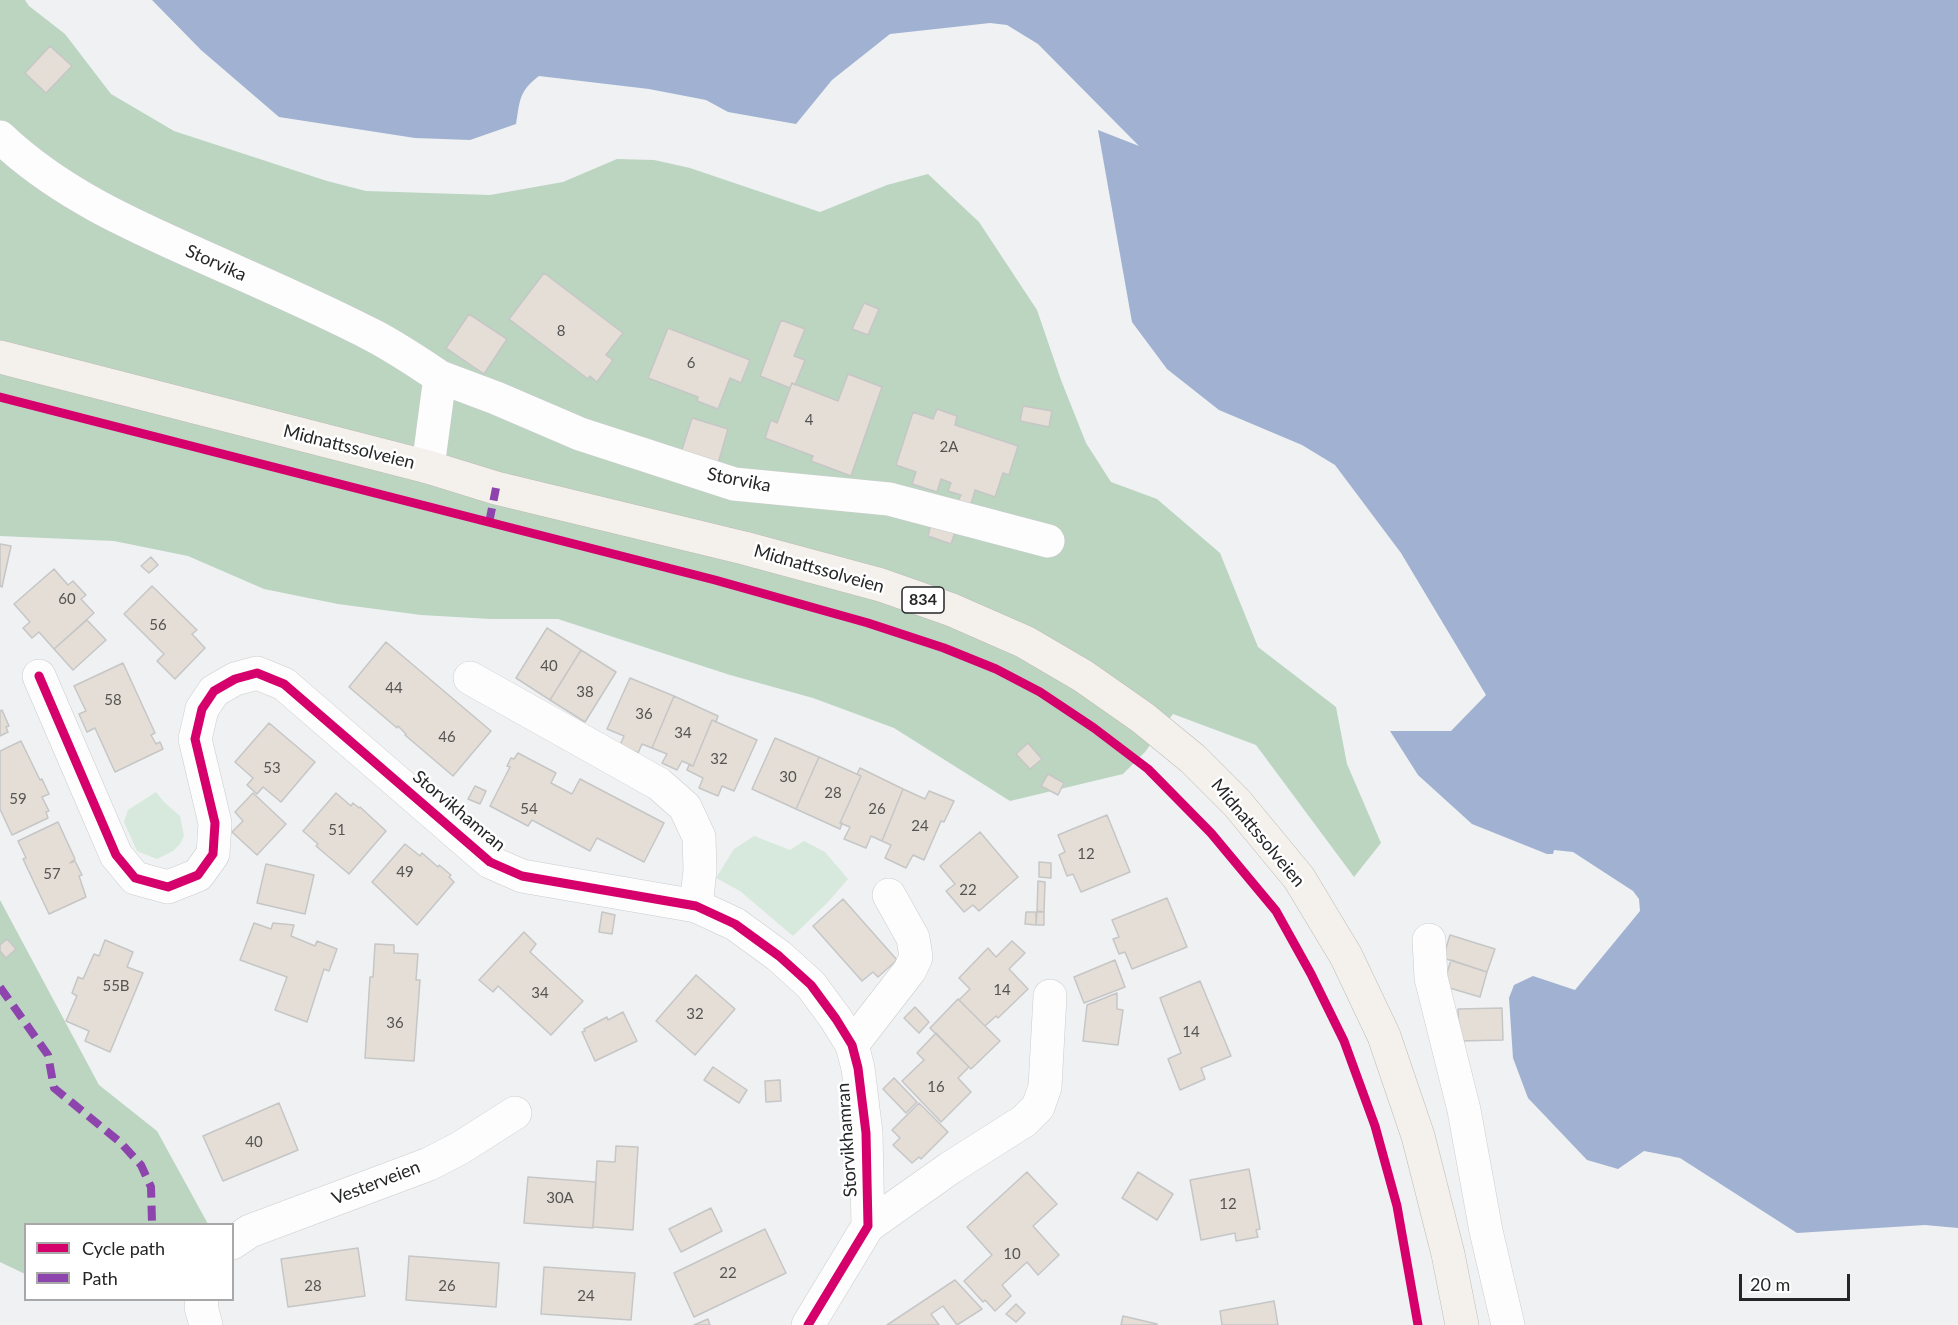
<!DOCTYPE html>
<style>
body{margin:0}
#map{position:relative;width:1958px;height:1325px;overflow:hidden;background:#eff1f3;font-family:Lato,sans-serif}
canvas{display:block}
.legend{position:absolute;left:24px;top:1223px;width:210px;height:78px;box-sizing:border-box;background:#fff;border:2px solid #a8a8a9;margin:0;padding:8px 10px;list-style:none;font-size:18px;color:#252627}
.legend li{display:flex;align-items:center;gap:12px;height:30px}
.legend b{width:30px;border:2px solid #a8a8a9}
.scale{position:absolute;left:1739px;top:1274px;width:111px;height:27px;box-sizing:border-box;border:3px solid #252627;border-top:0;padding-left:8px;font-size:18px;line-height:21px;white-space:nowrap;color:#252627;-webkit-text-stroke:4px #fff;paint-order:stroke}
</style>
<div id="map">
<canvas width="1958" height="1325"></canvas>
<ul class="legend">
<li><b style="height:8px;background:#d6006c"></b>Cycle path</li>
<li><b style="height:8px;background:#8e44ad"></b>Path</li>
</ul>
<div class="scale">20 m</div>
</div>
<script>
const g = document.querySelector('canvas').getContext('2d');
g.lineJoin = 'round';
function fill(path, color) { g.fillStyle = color; g.fill(path, 'evenodd'); }
function trace(path, color, width, dash) { g.strokeStyle = color; g.lineWidth = width; g.lineCap = dash ? 'butt' : 'round'; g.setLineDash(dash || []); g.stroke(path); }
function drawText(font, color, halo, rows, align = 'center') {
  g.font = font + ' Lato,sans-serif'; g.lineWidth = 5; g.setLineDash([]); g.textBaseline = 'middle'; g.strokeStyle = halo; g.fillStyle = color; for (const [text, x, y, turn = 0] of rows) {
    g.save(); g.translate(x, y); g.rotate((+turn || 0) * Math.PI / 180); g.textAlign = isNaN(turn) ? turn : align; if (halo) g.strokeText(text, 0, 0); g.fillText(text, 0, 0); g.restore();
  }
}
const green = new Path2D(`
 M156 792 165 803 180 816 184 836 180 844 173 851 157 859 137 851 124 822 128 810Z
 M754 836 790 850 804 841 825 852 848 879 828 902 793 936 740 891 716 878 734 849Z`);
const forest = new Path2D(`
 M0 0H25L29 6 65 34 111 94 174 131 327 181 366 191 490 195 563 182 617 159 654 160 690 168 820 212 887 185 928 174 979 222 1037 310 1061 380 1086 443 1111 482 1157 499 1220 553 1258 647 1336 707 1347 764 1381 843 1354 877 1256 745 1173 714 1145 752 1123 774 1010 801 894 728 813 698 730 675 558 619H491L421 615 338 604 264 589 188 556 114 541 0 536Z
 M0 900 99 1085 157 1131 208 1224H26L25 1274 0 1262Z`);
const water = new Path2D(`
 M152 0H1958V1228L1925 1225 1797 1233 1680 1158 1644 1151 1618 1169 1587 1160 1528 1098 1513 1058 1509 998 1514 985 1533 976 1575 990 1640 911 1639 899 1633 891 1573 852 1554 850 1553 854H1547L1472 824 1418 775 1390 731H1451L1486 695 1401 553 1335 465 1302 445 1219 410 1167 369 1132 322 1098 130 1139 146 1038 44 1007 25 990 23 890 34 832 80 796 124 728 112 706 100 649 89 539 76C519 91 520 100 516 124L470 140 415 138 279 117 201 50Z`);
const building = new Path2D(`
 M50 46 72 66 46 93 25 73Z
 M544 273 623 333 606 355 613 360 597 382 590 376 588 379 509 319Z
 M864 303 879 309 868 335 852 329Z
 M469 314 507 339 484 374 446 348Z
 M781 320 805 329 794 356 805 360 795 385 792 383 790 388 760 376Z
 M668 328 750 360 741 383 730 378 718 409 697 401 698 397 648 378Z
 M848 374 882 387 851 476 811 461 813 456 765 438 771 420 777 423 792 383 838 401Z
 M1023 406 1052 411 1049 427 1020 421Z
 M937 409 957 416 955 425 1018 446 1009 475 1003 473 995 497 975 490 971 504 958 501 961 495 948 491 951 483 941 479 937 492 912 484 916 472 896 465 913 412 933 419Z
 M692 418 728 429 717 467 680 456Z
 M931 524 955 532 951 544 928 536Z
 M0 544 11 546 2 587 0 586Z
 M151 557 158 565 149 573 141 566Z
 M54 569 68 585 73 581 86 595 81 599 94 613 54 649 39 632 32 638 23 628 30 622 14 604Z
 M152 586 197 630 192 634 205 648 175 679 157 661 164 654 124 614Z
 M87 620 106 640 73 670 54 649Z
 M547 628 581 650 550 700 516 678Z
 M386 642 491 731 453 776 405 735 406 734 398 726 397 728 349 687Z
 M581 650 616 672 585 722 550 700Z
 M123 663 155 733 151 735 156 744 160 742 163 749 115 772 95 728 87 732 79 714 86 711 74 686Z
 M630 678 674 696 652 748 642 744 638 753 620 745 624 736 607 729Z
 M674 696 718 716 716 722 712 720 693 766 682 761 677 770 662 763 667 754 652 748Z
 M2 710 9 726 6 727 8 732 0 736V711Z
 M712 720 757 740 734 791 722 786 718 796 699 788 703 778 687 770 689 765 693 766Z
 M269 723 315 762 281 802 263 787 257 794 247 785 253 778 235 762Z
 M775 738 819 757 796 809 752 789Z
 M21 741 40 780 42 779 49 794 42 797 49 811 46 812 48 818 12 835 0 809V751Z
 M1028 743 1042 759 1030 769 1016 754Z
 M518 753 556 773 551 783 572 794 580 779 664 823 644 862 597 838 590 851 532 820 528 826 490 806 510 767 507 766 511 758 514 759Z
 M819 757 861 776 840 823H842L840 829 796 809Z
 M860 768 903 789 882 841 871 836 866 848 844 839 850 827 840 823 861 776 857 774Z
 M1048 774 1064 783 1058 795 1041 786Z
 M475 786 486 791 480 804 468 799Z
 M903 789 925 799 929 791 954 801 944 822 941 821 924 860 913 855 906 868 885 858 891 845 882 841Z
 M253 793 286 824 257 855 232 832 243 821 235 812Z
 M336 793 351 806 353 803 359 808 360 807 386 831 349 874 316 846 318 844 303 831Z
 M1107 815 1130 872 1081 892 1073 874 1067 876 1059 855 1065 852 1058 835Z
 M58 822 75 859 70 863 75 861 82 875 79 876 86 897 49 914 23 859 26 858 18 841Z
 M980 832 1018 877 979 911 973 905 964 912 946 891 955 884 940 866Z
 M405 844 420 856 422 853 438 867 439 865 451 875 449 877 454 882 417 925 372 882Z
 M1039 862 1051 863V878L1039 877Z
 M266 864 314 875 305 914 257 903Z
 M1038 881 1045 882 1044 912 1037 911Z
 M1167 898 1187 947 1132 969 1125 952 1119 954 1113 939 1119 937 1112 920Z
 M843 899 897 960 878 977 873 972 862 981 813 926Z
 M602 912 615 915 612 934 599 932Z
 M1026 912H1036V925L1025 924Z
 M1037 912H1044V925H1036Z
 M254 923 271 929 273 923 294 925 291 936 315 946 317 941 337 949 329 971 324 969 307 1022 275 1010 287 977 240 960Z
 M524 932 536 944 530 952 583 1001 551 1035 498 986 493 992 479 980Z
 M1450 935 1495 949 1487 972 1443 958Z
 M7 939 16 949 6 958 0 951V945Z
 M105 940 133 952 127 967 143 973 110 1052 85 1041 89 1031 66 1021 77 996 72 993 78 977 83 979 94 954 99 956Z
 M1012 941 1025 953 1009 969 1028 989 998 1018 996 1016 985 1026 959 1000 970 989 959 978 988 948 996 957Z
 M375 944 394 945V953L418 954 416 980H420L414 1061 365 1058 370 977H373Z
 M1115 960 1125 987 1084 1003 1074 977Z
 M1451 960 1487 972 1480 997 1443 986Z
 M696 975 735 1009 695 1055 656 1021Z
 M1200 981 1231 1056 1201 1068 1205 1079 1180 1090 1168 1059 1181 1053 1160 998Z
 M1117 993V1009L1123 1010 1118 1045 1083 1041 1087 1005Z
 M958 999 1000 1041 971 1069 930 1028Z
 M915 1007 929 1022 919 1033 904 1018Z
 M1502 1008 1503 1040 1459 1041 1458 1009Z
 M623 1012 637 1041 595 1061 582 1032 585 1031 584 1029 607 1017 608 1020Z
 M936 1033 969 1067 958 1078 971 1092 941 1122 902 1081 924 1060 917 1053Z
 M713 1067 747 1090 739 1103 704 1080Z
 M894 1078 917 1102 906 1113 883 1089Z
 M780 1080 781 1101 766 1102 765 1081Z
 M279 1103 298 1150 223 1181 203 1136Z
 M919 1103 948 1132 921 1159 919 1157 912 1163 893 1145 900 1138 892 1130Z
 M616 1146 638 1147 633 1230 593 1227 597 1161 615 1162Z
 M1249 1169 1260 1229 1256 1230 1258 1237 1236 1241 1235 1233 1201 1240 1190 1180Z
 M1027 1172 1057 1204 1033 1226 1059 1255 1038 1275 1027 1262 1002 1285 1011 1296 995 1311 985 1300 983 1302 964 1281 992 1255 967 1227Z
 M1138 1172 1173 1194 1157 1220 1122 1198Z
 M528 1177 596 1182 593 1228 524 1223Z
 M711 1208 722 1231 681 1252 669 1229Z
 M765 1229 786 1273 694 1317 674 1273Z
 M358 1248 365 1296 288 1307 281 1259Z
 M409 1256 499 1263 496 1307 406 1300Z
 M544 1267 635 1273 631 1320 541 1314Z
 M955 1280 982 1309 957 1325 943 1306 931 1314 939 1325H887Z
 M1274 1301 1278 1325H1222L1220 1311Z
 M1016 1304 1025 1313 1016 1322 1006 1314Z
 M1123 1316 1157 1324V1325H1121Z
 M708 1319 710 1325H694Z`);
const minor = new Path2D(`
 M0 137C66 200 151 233 233 270 280 291 328 312 374 336 397 348 419 363 440 377L428 467
 M440 377 496 398 580 434 734 484 889 499 1048 541
 M39 676 116 855 135 878 168 887 198 875 213 854 215 823 195 739 202 709 214 691 235 679 257 673 284 684 490 862 522 876 696 906 735 924 779 956 811 985 836 1019 852 1045 858 1068 866 1133 868 1226 808 1325
 M470 678 659 784 685 807 699 837 700 870 696 906
 M1429 940 1431 978 1464 1110 1486 1231 1508 1325
 M852 1045 910 970 916 957 913 938 889 895
 M868 1226 950 1168 1024 1121 1038 1107 1045 1087 1050 996
 M232 1243 250 1231 429 1164 460 1148 515 1113
 M202 1300 201 1307 206 1325`);
const major = new Path2D(`
 M0 357 428 467 496 488 744 548 881 585 952 610 1025 642 1083 676 1143 718 1193 759 1237 803 1299 878 1346 956 1384 1036 1418 1136 1448 1254 1462 1325`);
const quiet = new Path2D(`
 M489 523 496 488
 M0 987 48 1055 54 1088 120 1142 141 1165 151 1187 152 1222 154 1224`);
const cycleway = new Path2D(`
 M0 397 715 580 868 623 944 648 996 669 1040 692 1094 728 1148 769 1211 833 1276 911 1311 974 1344 1041 1375 1126 1397 1206 1418 1325
 M39 676 116 855 135 878 168 887 198 875 213 854 215 823 195 739 202 709 214 691 235 679 257 673 284 684 490 862 522 876 696 906 735 924 779 956 811 985 836 1019 852 1045 858 1068 866 1133 868 1226 808 1325`);
const numberNames = [
 ["8",561,331],
 ["6",691,363],
 ["4",809,420],
 ["2A",949,447],
 ["60",67,599],
 ["56",158,625],
 ["40",549,666],
 ["44",394,688],
 ["38",585,692],
 ["58",113,700],
 ["36",644,714],
 ["34",683,733],
 ["46",447,737],
 ["32",719,759],
 ["53",272,768],
 ["30",788,777],
 ["28",833,793],
 ["59",18,799],
 ["54",529,809],
 ["26",877,809],
 ["24",920,826],
 ["51",337,830],
 ["12",1086,854],
 ["49",405,872],
 ["57",52,874],
 ["22",968,890],
 ["55B",116,986],
 ["14",1002,990],
 ["34",540,993],
 ["32",695,1014],
 ["36",395,1023],
 ["14",1191,1032],
 ["16",936,1087],
 ["40",254,1142],
 ["30A",560,1198],
 ["12",1228,1204],
 ["10",1012,1254],
 ["22",728,1273],
 ["28",313,1286],
 ["26",447,1286],
 ["24",586,1296]
];
const shields = [
 [923,600,42]
];
const shieldNames = [
 ["834",923,600]
];
const streetNames = [
 ["Storvika",216,263,24],
 ["Midnattssolveien",349,447,14],
 ["Storvika",739,480,11],
 ["Midnattssolveien",819,569,16],
 ["Storvikhamran",459,811,40],
 ["Midnattssolveien",1258,833,50],
 ["Storvikhamran",847,1140,-94],
 ["Vesterveien",376,1183,-21]
];
fill(green, '#d7e9dc');
fill(forest, '#bbd5c1');
fill(water, '#a0b1d1');
fill(building, '#e4ded6');
trace(building, '#c6c6c7', 1.5);
trace(minor, '#cbcccd', 34);
trace(major, '#bfbbb4', 34);
trace(minor, '#fdfdfd', 33);
trace(major, '#f4f1ed', 33);
trace(quiet, '#8e44ad', 8, [15, 8]);
trace(cycleway, '#d6006c', 9);
drawText('15px', '#555453', null, numberNames);
for (const [x, y, w] of shields) { const box = new Path2D(); box.roundRect(x - w / 2, y - 13, w, 26, 4.5); g.fillStyle = '#fff'; g.fill(box); trace(box, '#252627', 1.5); }
drawText('bold 16px', '#252627', null, shieldNames);
drawText('18px', '#252627', '#fff', streetNames);
</script>
